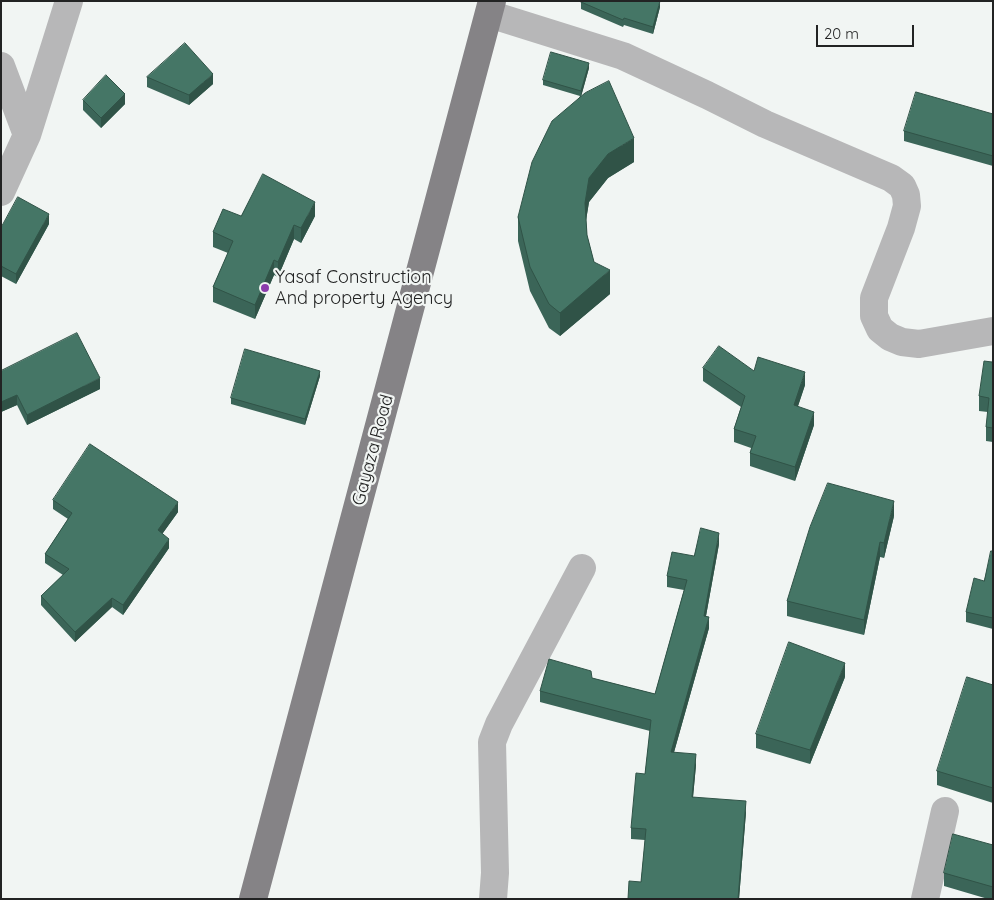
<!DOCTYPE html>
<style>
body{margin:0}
#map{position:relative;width:994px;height:900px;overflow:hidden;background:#f1f5f3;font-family:Quicksand,sans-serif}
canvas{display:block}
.frame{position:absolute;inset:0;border:2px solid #222323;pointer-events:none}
.scale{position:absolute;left:816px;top:25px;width:98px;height:22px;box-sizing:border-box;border:2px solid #222323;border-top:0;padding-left:6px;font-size:15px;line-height:18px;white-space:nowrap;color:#222323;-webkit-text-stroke:4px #f1f5f3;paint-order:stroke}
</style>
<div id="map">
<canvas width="994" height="900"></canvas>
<div class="frame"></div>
<div class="scale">20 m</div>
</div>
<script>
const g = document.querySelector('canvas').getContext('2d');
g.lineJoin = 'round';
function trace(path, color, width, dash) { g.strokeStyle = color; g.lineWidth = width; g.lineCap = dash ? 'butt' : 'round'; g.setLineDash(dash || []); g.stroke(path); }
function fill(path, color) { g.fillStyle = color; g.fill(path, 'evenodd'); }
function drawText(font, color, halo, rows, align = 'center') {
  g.font = font + ' Quicksand,sans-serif'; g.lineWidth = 4.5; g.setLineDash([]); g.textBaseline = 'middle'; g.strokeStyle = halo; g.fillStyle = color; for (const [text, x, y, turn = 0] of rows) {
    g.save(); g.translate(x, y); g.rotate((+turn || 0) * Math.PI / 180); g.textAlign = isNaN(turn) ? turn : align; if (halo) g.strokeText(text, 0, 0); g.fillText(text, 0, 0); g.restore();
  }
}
const street = new Path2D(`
 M489 14 623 56 707 95 765 124 891 178 902 186 906 195 907 206 901 228 874 298V316L880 329 890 337 902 342 919 344 993 331
 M1 66 27 135 1 192
 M27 135 69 1
 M493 899 495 873 492 742 499 724 582 568
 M925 899 945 811`);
const primary = new Path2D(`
 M253 899 492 1`);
const wall = new Path2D(`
 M581 2 660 7 653 34 624 25 623 27 581 9Z
 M589 68 581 96 634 162 608 178 589 202 586 220 587 235 594 262 610 294 560 336 549 328 530 291 518 241V217L580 96 543 85V80Z
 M147 77 213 84 189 105 147 87Z
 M83 100 125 104 101 128 83 110Z
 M993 114V166L904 141V131Z
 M241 216H315L301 243 294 239 278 277 274 275 255 319 213 302V287L228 253 213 247V232Z
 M49 224 16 284 1 276V228Z
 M993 355V442L986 441V427L988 412 979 411V396L992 362Z
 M703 368 754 371 805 385 798 406 814 425 795 481 750 466V453L751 448 734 442V429L741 407 703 381Z
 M1 371 100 389 27 425 17 405 1 412Z
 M320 376 305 425 231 404V398Z
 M53 500 178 512 162 534 169 548 123 615 112 607 75 642 41 605V596L63 575 45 563V554L68 519 53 509Z
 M894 516 884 558 880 557 864 635 787 616V601Z
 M719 544 706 616 709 628 674 752 696 765 693 797 746 812 739 899H619H628L641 882 645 840 631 839V828L645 774 650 731 540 702V691L592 678 655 694 684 590 667 587V576L694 556Z
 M993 551V629L966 622V612L984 581Z
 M845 677 810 764 756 748V734Z
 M993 685V803L937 785V771Z
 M993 845V899H988L944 886V873Z`);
const shadedWall = new Path2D(`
 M660 1V7L653 34V27Z
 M589 63V68L581 97V91Z
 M213 74V84L189 105V95Z
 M125 94V104L101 128V118Z
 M634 138V162L608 178 589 202 585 227V203L589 178 608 154Z
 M315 202V216L301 243V228Z
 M49 214V224L16 284V274Z
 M294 225V239L278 277V262Z
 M274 260V275L255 319V305Z
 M610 270V294L560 336V313Z
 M320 371V376L305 425V419Z
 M805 372V385L794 418V405Z
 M100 378V389L27 425V415Z
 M17 395V405L1 412V402Z
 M814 412V425L795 481V467Z
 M894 501V516L884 558V543Z
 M178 502V512L158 540V530Z
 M719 533V544L704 627V616Z
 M169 539V548L123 615V605Z
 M880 542V557L864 635V620Z
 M112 598V607L75 642V632Z
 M709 617V628L671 763V752Z
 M845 663V677L810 764V750Z
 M696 754V765L692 808V797Z
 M746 801V812L739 899H738Z`);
const building = new Path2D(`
 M582 1H660L653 27 624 18 623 20 581 2Z
 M185 43 213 74 189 95 147 77Z
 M551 52 589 63 581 91 543 80Z
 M106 75 125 94 101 118 83 100Z
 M609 81 634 138 608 154 589 178 585 203 587 235 594 262 610 270 560 313 549 304 530 267 518 217 532 162 552 121 585 93Z
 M916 92 993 114V156L904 131Z
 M263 174 315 202 301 228 294 225 278 262 274 260 255 305 213 287 233 241 213 232 223 209 241 216Z
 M18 197 49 214 16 274 1 266V228Z
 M77 333 100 378 27 415 17 395 1 402V371Z
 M719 346 754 371 758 357 805 372 794 405 814 412 795 467 750 453 756 436 734 429 745 396 703 368Z
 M245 349 320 371 305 419 231 398Z
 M993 355V428L986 427 989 398 979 396 984 361 992 362Z
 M90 444 178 502 158 530 169 539 123 605 112 598 75 632 41 596 69 569 45 554 72 513 53 500Z
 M828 483 894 501 884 543 880 542 864 620 787 601 810 527Z
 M701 528 719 533 704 616 709 617 671 752 696 754 692 797 746 801 738 899H619H628L629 881 641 882 646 829 631 828 636 773 645 774 651 720 540 691 549 659 591 671 592 678 655 694 687 580 667 576 672 552 694 556Z
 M991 551H993V618L966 612 974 578 984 581Z
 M789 642 845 663 810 750 756 734Z
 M967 677 993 685V788L937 771Z
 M953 834 993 845V887L944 873Z`);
const markers = [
 [265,288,5,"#8b3cac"]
];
const poiNames = [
 ["Yasaf Construction",275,278],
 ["And property Agency",275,299]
];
const streetNames = [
 ["Gayaza Road",373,450,-75]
];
trace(street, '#b7b7b8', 28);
trace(primary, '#858386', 28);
fill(wall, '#3b6558');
fill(shadedWall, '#305347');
fill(building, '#457666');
trace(building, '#305347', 1);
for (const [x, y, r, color] of markers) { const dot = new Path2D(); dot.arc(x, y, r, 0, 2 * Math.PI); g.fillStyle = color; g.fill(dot); trace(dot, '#f1f5f3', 2); }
drawText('18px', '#222323', '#f1f5f3', poiNames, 'left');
drawText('18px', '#222323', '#f1f5f3', streetNames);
</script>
